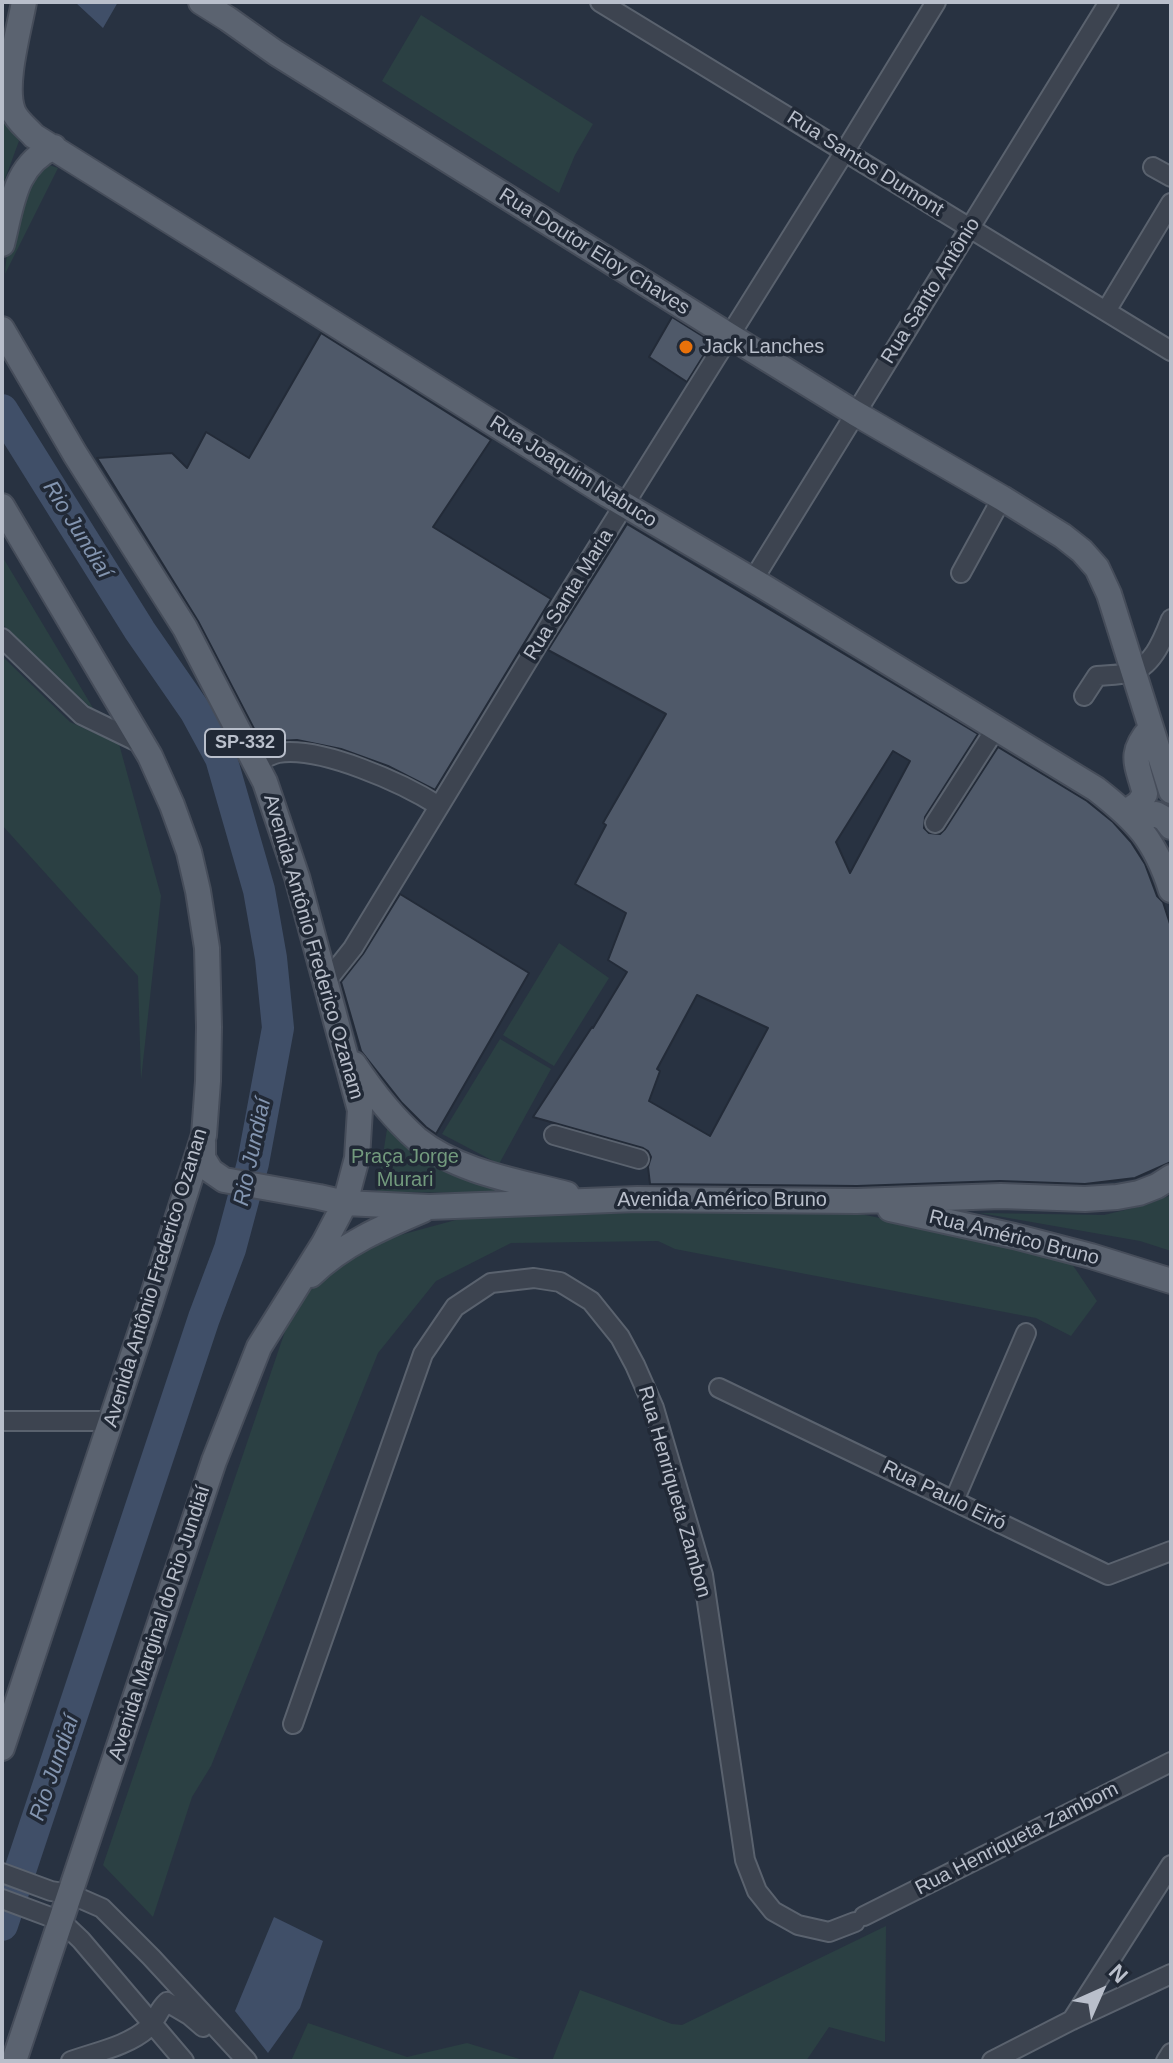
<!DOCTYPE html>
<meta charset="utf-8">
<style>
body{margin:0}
#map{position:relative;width:1173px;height:2063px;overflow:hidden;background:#283241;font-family:Arial,sans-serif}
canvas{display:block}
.frame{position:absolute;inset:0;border:4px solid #b9bfcb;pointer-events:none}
.north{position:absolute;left:1061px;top:1951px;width:80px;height:80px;-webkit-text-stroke:6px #212936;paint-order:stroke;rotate:45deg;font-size:22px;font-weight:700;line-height:32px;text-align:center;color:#b9bfcb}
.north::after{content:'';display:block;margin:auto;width:28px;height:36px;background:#b9bfcb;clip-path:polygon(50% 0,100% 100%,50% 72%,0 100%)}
</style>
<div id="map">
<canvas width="1173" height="2063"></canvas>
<div class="frame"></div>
<div class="north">N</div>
</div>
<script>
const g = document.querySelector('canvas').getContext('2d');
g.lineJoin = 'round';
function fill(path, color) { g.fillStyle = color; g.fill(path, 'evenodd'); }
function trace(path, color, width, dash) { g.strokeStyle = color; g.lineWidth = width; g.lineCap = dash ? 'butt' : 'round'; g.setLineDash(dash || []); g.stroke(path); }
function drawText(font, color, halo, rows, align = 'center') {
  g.font = font + ' Arial,sans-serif'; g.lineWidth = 7; g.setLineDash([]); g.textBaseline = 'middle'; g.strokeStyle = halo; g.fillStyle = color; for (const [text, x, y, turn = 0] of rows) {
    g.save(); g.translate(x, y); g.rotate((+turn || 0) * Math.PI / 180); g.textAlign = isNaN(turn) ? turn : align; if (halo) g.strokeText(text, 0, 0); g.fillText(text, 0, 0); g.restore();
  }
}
const green = new Path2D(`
 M421 15 593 124 575 155 559 193 382 81Z
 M2 116 19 141 2 187Z
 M49 165 58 168 5 274C7 241 20 194 38 167Z
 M2 556 96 713 2 624Z
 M2 656 70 722 119 744 161 896 141 1080 138 976 2 825Z
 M559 943 609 978 554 1066 503 1035Z
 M500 1039 551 1069 499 1164 442 1134Z
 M388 1123 521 1193 377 1192Z
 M1171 1195V1251L1140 1241 980 1213 1104 1215 1146 1205Z
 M694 1211 861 1214 1048 1254 1072 1264 1097 1301 1071 1336 1036 1318 675 1249 658 1241 511 1243 436 1281 378 1353 211 1766 192 1797 153 1917 103 1865 295 1302 371 1243 463 1218Z
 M886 1926 885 2042 829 2027 806 2061H552L580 1990 672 2024 682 2025Z
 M308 2023 407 2057 467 2043 526 2061H291Z`);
const water = new Path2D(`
 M75 2H118L103 28Z
 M274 1917 323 1941 300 2008 268 2053 235 2011Z`);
const river = new Path2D(`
 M2 410 140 631 196 712 221 758 259 890 271 958 278 1028 253 1163 230 1249 204 1318 2 1925`);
const building = new Path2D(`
 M672 317 712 342 687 382 649 357Z
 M321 333 491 440 433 527 551 599 435 790 388 766 341 749 297 740 277 741 263 746 198 621 97 458 172 453 187 468 206 432 249 458Z
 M627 524 978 734 925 817 924 828 929 833 940 834 945 829 998 747 1087 801 1113 822 1131 842 1145 864 1157 896 1163 902 1171 927V1162L1135 1178 1085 1184 1000 1181 857 1186 650 1184 648 1167 651 1157 648 1151 643 1148 533 1117 592 1027 593 1028 627 972 608 960 626 913 575 884 606 825 603 823 666 714 548 650ZM893 751 910 761 850 873 836 842ZM697 995 768 1028 710 1136 649 1101 660 1071 657 1069Z
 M400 894 529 973 436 1134 426 1127 402 1103 361 1051 341 982 363 954Z`);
const minor = new Path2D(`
 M600 2 1171 351
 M1153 167 1171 177
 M1106 311 1171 203
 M961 573 1002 498
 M753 580 1109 2
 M2 638 82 715 142 744
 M1084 696 1097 676C1108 675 1119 675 1129 673 1153 667 1163 639 1171 619
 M255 762C262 759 271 755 278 753 321 746 403 783 439 806
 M935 823 996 728
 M326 982 353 948 569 593 845 151 936 2
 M554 1135 639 1159
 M719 1388 1108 1575 1171 1551
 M2 1421H112
 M954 1501 1026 1333
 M293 1724 423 1354 455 1307 491 1283 534 1278 560 1282 591 1301 620 1337 635 1365 654 1408 703 1575 745 1860 757 1891 773 1911 798 1925 829 1932 855 1922
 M2 1873 51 1891 70 1894 102 1908 151 1957 247 2061
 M2 1899 61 1921 81 1940 184 2061
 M864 1916 1171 1762
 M1072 2020 1171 1865
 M71 2061C96 2052 128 2046 148 2028 156 2021 158 2010 167 2002L189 2015 203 2027
 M992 2061 1072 2020 1171 1974
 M1166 2061 1171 2053`);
const major = new Path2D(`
 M24 2C19 30 3 85 13 111 17 121 27 128 34 136L608 495 761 585 1096 789C1137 821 1155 840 1171 890
 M201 2 228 19 276 53 730 336 855 413 1002 498 1063 536 1082 551 1097 568 1109 594 1171 791
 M2 244C12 205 14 165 54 147
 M2 329 75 454 185 628 265 782 297 877 360 1110 357 1158 345 1203 324 1243 259 1347 214 1461 14 2061
 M2 506 150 756 172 805 189 852 198 891 207 948 209 1027 208 1081 204 1135 150 1304 2 1748
 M1126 812 1139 803 1145 794C1137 763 1128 754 1151 728
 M1138 824 1148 816 1156 814 1165 819 1171 827
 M354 1064C372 1091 392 1117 417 1139 458 1172 517 1181 567 1194
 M203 1142V1158L211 1171 224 1180 319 1197 345 1203 429 1207 637 1199 857 1201 1001 1196 1085 1199 1117 1197 1139 1193 1157 1186 1171 1177
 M890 1209 1014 1236 1091 1256 1171 1281
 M311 1275C343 1244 383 1227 423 1210`);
const markers = [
 [686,347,8,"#e8710a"]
];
const shields = [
 [245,743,80]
];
const shieldNames = [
 ["SP-332",245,743]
];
const streetNames = [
 ["Rua Santos Dumont",865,164,32],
 ["Rua Doutor Eloy Chaves",594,252,32],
 ["Rua Santo Antônio",931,291,-58],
 ["Rua Joaquim Nabuco",573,472,32],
 ["Rua Santa Maria",569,595,-58],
 ["Avenida Antônio Frederico Ozanam",313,947,74],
 ["Avenida Américo Bruno",722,1200],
 ["Rua Américo Bruno",1014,1238,14],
 ["Avenida Antônio Frederico Ozanan",156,1278,-73],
 ["Rua Henriqueta Zambon",674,1492,74],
 ["Rua Paulo Eiró",944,1496,26],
 ["Avenida Marginal do Rio Jundiaí",160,1623,-72],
 ["Rua Henriqueta Zambom",1017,1839,-27]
];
const poiNames = [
 ["Jack Lanches",702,347]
];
const parkNames = [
 ["Praça Jorge",405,1157],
 ["Murari",405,1180]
];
const waterNames = [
 ["Rio Jundiaí",77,530,58],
 ["Rio Jundiaí",253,1152,-78],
 ["Rio Jundiaí",55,1768,-71]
];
fill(green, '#2b4043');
fill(water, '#404f68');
trace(river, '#404f68', 32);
fill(building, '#4f5969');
trace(building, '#232b38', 2);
trace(minor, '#5a626e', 22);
trace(major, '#464d5a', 28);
trace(minor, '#3d4450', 18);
trace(major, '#5b6370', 24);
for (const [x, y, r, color] of markers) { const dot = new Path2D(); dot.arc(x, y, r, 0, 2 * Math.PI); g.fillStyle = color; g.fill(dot); trace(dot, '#212936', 3); }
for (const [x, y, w] of shields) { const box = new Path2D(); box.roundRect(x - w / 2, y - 14, w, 28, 6); g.fillStyle = '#212936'; g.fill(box); trace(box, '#b9bfcb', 2); }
drawText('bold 18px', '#b9bfcb', null, shieldNames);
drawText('20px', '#b9bfcb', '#212936', streetNames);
drawText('20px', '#b9bfcb', '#212936', poiNames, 'left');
drawText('20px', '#729a7d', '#212936', parkNames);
drawText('italic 22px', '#8395b0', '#212936', waterNames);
</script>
